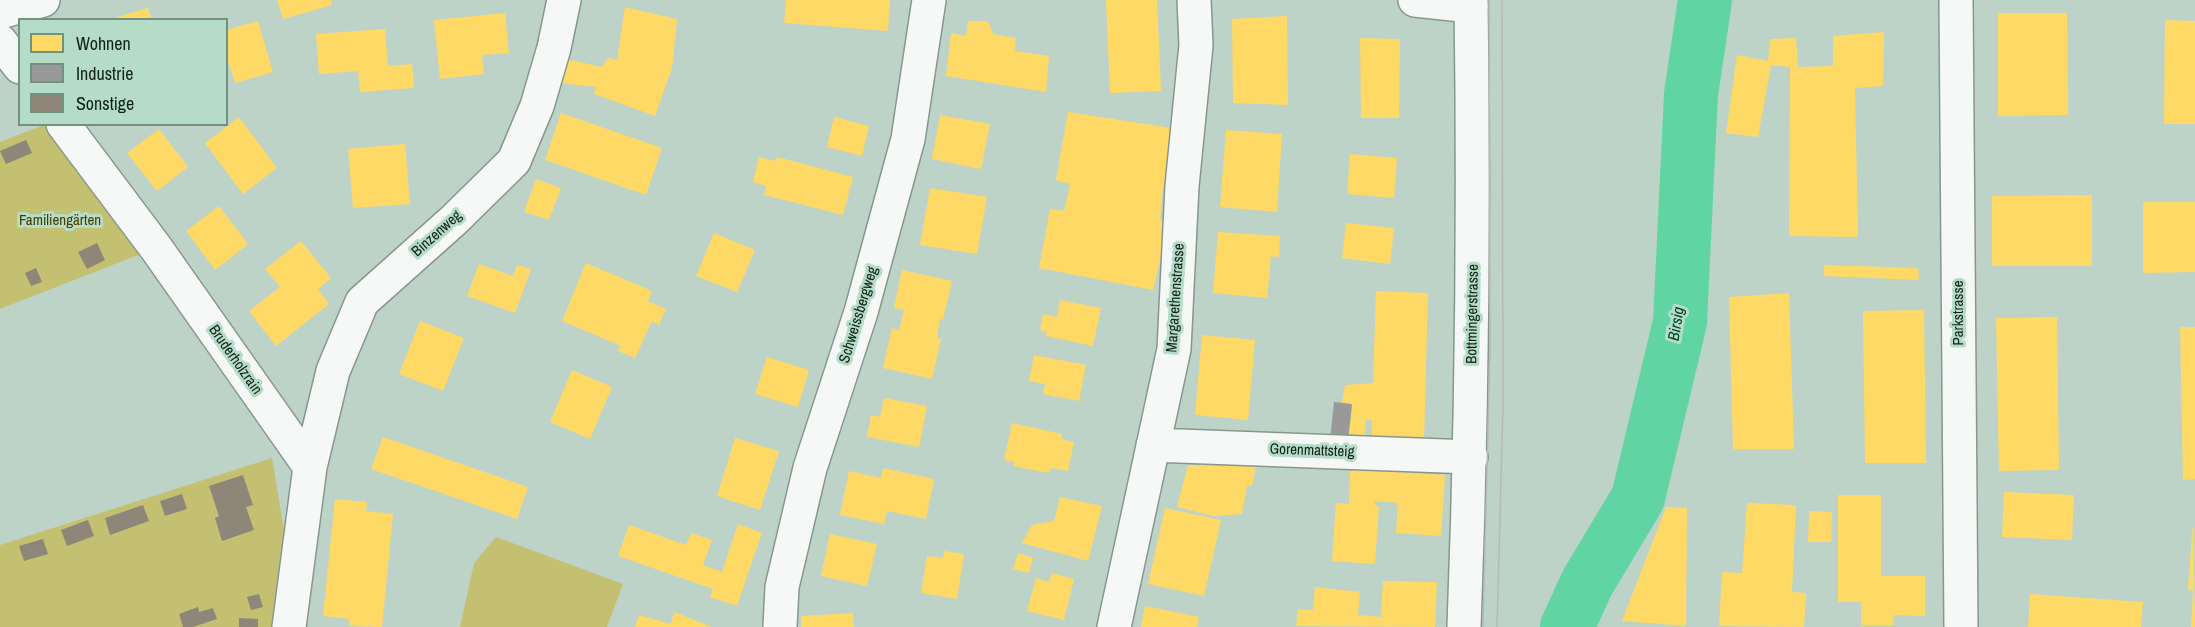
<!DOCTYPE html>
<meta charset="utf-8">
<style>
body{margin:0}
#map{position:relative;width:2195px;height:627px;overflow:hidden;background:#bed3c7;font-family:"Archivo Narrow",sans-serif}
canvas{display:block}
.legend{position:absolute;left:18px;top:18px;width:210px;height:108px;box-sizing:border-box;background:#b5dcc6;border:2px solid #739180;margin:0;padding:8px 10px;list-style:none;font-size:18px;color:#112018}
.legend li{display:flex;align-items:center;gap:12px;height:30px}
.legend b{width:30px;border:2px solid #739180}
</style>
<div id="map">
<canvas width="2195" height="627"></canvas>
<ul class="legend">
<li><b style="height:16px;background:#ffd966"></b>Wohnen</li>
<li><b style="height:16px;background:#999"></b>Industrie</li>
<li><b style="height:16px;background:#8d8679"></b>Sonstige</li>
</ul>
</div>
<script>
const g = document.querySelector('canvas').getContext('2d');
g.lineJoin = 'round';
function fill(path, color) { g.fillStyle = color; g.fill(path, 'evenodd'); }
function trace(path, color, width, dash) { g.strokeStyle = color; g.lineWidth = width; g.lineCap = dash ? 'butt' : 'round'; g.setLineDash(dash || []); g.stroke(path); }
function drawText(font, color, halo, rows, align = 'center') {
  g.font = font + ' "Archivo Narrow",sans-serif'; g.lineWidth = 6; g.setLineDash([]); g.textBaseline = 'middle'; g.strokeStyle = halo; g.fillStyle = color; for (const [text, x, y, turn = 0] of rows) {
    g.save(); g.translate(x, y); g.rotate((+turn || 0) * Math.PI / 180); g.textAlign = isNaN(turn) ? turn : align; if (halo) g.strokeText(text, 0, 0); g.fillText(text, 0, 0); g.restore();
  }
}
const green = new Path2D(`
 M44 125H63L156 248 0 309V142Z
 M272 458 285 536 271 627H0V545Z
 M496 537 623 584 607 627H460L474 563Z`);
const homes = new Path2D(`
 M277 0H331L332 5 283 19Z
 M786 0H890L888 31 784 23Z
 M1106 0H1157L1161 91 1110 93Z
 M625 7 677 19 672 68 655 116 594 94 596 87 560 83 566 59 602 67 608 58 617 60Z
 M148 8 152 20H118L117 17Z
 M505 13 509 53 482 55 484 74 440 79 434 20Z
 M1998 13H2067L2068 115 1998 116Z
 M1287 16 1288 105 1233 103 1232 19Z
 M2165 20 2195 21V124H2164Z
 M258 21 273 72 235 83 226 55V30Z
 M968 21H988L993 34 1016 38 1015 51 1049 56 1046 92 946 76 951 33 966 36Z
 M385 29 388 66 412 64 414 88 360 92 358 71 319 74 316 34Z
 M1884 32 1883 86 1855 88 1858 237 1789 236 1790 67 1771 65 1758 137 1726 133 1737 55 1768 61 1770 39 1796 38 1798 67 1833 66V36Z
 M1360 38 1400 39 1399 118H1361Z
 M1068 112 1178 129 1172 187 1163 186 1160 220 1169 222 1153 290 1039 268 1050 209 1064 211 1070 184 1056 180Z
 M561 113 662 148 646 195 545 160Z
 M940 115 990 124 981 169 932 159Z
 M239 117 277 168 243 194 205 143Z
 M834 117 869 126 862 156 827 147Z
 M159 129 188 167 157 191 127 153Z
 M1226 130 1282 134 1277 212 1220 207Z
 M405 144 410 204 353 208 348 149Z
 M1350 154 1397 158 1394 198 1347 194Z
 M759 157 775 161 777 157 853 177 843 215 764 195 766 186 753 182Z
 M536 179 561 188 549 220 524 212Z
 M930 188 987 197 977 254 920 245Z
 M2092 195V266H1992V196Z
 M2143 202H2195V272L2143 273Z
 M219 206 248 244 215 270 186 231Z
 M1346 223 1394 228 1390 264 1342 258Z
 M1218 232 1280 236 1279 257 1271 256 1267 298 1213 293Z
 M714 233 755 250 737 292 696 276Z
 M301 241 331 278 318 289 329 304 276 346 249 311 280 287 265 269Z
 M586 263 652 291 648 301 666 309 659 325 652 321 635 358 618 351 621 346 562 321Z
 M479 264 513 276 517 265 531 269 515 313 467 296Z
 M1824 265 1918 268 1919 280 1824 276Z
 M902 270 952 281 943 320 940 319 937 337 941 339 932 379 883 368 892 328 899 330 904 310 894 308Z
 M1376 291 1428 293 1424 440 1372 439V420H1366L1364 442 1348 441 1352 404 1342 403 1345 385 1373 383Z
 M1789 293 1794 449H1733L1729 297Z
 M1060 300 1101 308 1093 346 1046 336 1047 332 1040 330 1043 314 1057 317Z
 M1924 310 1926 463H1865L1863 311Z
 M2057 317 2059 470 1999 471 1996 318Z
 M420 321 464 338 443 391 399 374Z
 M2180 327H2195V479L2183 480Z
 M1202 335 1255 340 1248 420 1195 415Z
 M1034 355 1086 365 1079 401 1043 394 1045 384 1029 381Z
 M767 357 809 370 798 407 755 394Z
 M572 370 612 387 590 439 550 422Z
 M884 398 927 406 919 447 867 437 871 415 880 417Z
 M1012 423 1062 434 1061 439 1074 442 1068 471 1050 468 1049 473 1013 466 1014 462 1004 460Z
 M383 437 528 487 517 519 371 469Z
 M735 438 779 451 760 510 717 496Z
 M1188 465 1256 466 1252 486H1247L1242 514 1213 516 1177 507Z
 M883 468 934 479 926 519 887 511 884 524 840 515 849 471 881 478Z
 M1350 469 1445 475 1441 536 1396 533 1398 503 1375 501V505L1379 506 1375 564 1332 561 1336 503 1349 504Z
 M2004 492 2074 495 2072 540 2002 537Z
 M1838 495H1881V576H1925V616L1894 615 1893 625H1861V602H1838Z
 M1060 497 1102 506 1088 561 1022 543 1032 525 1054 521Z
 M335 499 367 502 366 511 393 514 382 627 349 626V619L323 616Z
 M1747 503 1796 505 1792 592 1806 593 1804 627 1719 626 1722 572 1742 573Z
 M1666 507 1687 508 1686 626 1622 621Z
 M1165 508 1221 520 1204 596 1148 584Z
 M1809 511 1832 512 1831 542H1808Z
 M2193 522 2195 627H2191L2193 590H2188Z
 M738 524 762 533 737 606 710 597 713 589 618 556 629 525 686 545 691 533 712 540 703 565 722 572Z
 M830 534 877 544 867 586 821 576Z
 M944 551 964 554 957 599 921 593 927 556 943 558Z
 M1018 553 1033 558 1029 573 1013 569Z
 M1052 573 1074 579 1064 620 1027 611 1036 578 1049 582Z
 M1383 581 1437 582 1435 627 1296 626 1298 609 1313 610 1315 587 1360 592 1358 615 1381 617Z
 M2030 594 2143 602 2141 627H2028Z
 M1145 606 1199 617 1197 627H1141Z
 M674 612 712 627H635L639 615 671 624Z
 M853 613 854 627H801V616Z`);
const industry = new Path2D(`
 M1334 402 1352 404 1348 441 1330 440Z`);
const river = new Path2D(`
 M1567 627 1587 583 1638 498 1680 322 1691 94 1705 0`);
const building = new Path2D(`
 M26 140 32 153 6 164 0 151Z
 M97 243 105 260 87 269 78 252Z
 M36 268 42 282 31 286 25 273Z
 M243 475 253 505 246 507 254 530 222 541 215 518 219 516 209 486Z
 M182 494 187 509 165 516 160 501Z
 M143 505 149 521 110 535 105 518Z
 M88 520 94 536 67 546 61 530Z
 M43 539 48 554 24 561 19 546Z
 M259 594 263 607 251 610 247 597Z
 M198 607 199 612 213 608 217 619 193 627H183L179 614Z
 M239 618 258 619V627H239Z`);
const minor = new Path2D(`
 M1415 0 1471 6
 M1956 0 1961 627
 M0 12 43 0
 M0 41 20 67
 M63 124 156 248 310 467 289 627
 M1153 445 1471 457
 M310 467 333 371 362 302 454 220 514 161 537 106 554 48 564 0
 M780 627 782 587 810 468 861 312 908 139 929 0
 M1114 627 1174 349 1182 186 1196 45 1194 0`);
const secondary = new Path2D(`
 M1464 627C1472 418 1474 209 1471 0`);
const tram = new Path2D(`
 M1483 627 1490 350 1489 0
 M1497 627 1503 406 1502 0`);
const parkNames = [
 ["Familiengärten",60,221]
];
const streetNames = [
 ["Binzenweg",437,234,-42],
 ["Margarethenstrasse",1176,298,-86],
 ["Parkstrasse",1959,313,-90],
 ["Bottmingerstrasse",1473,314,-89],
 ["Schweissbergweg",859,315,-73],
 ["Bruderholzrain",235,360,55],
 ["Gorenmattsteig",1312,451,2]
];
const waterNames = [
 ["Birsig",1677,324,-81]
];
fill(green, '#c3c171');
fill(homes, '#ffd966');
fill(industry, '#999');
trace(river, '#60d5a3', 54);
fill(building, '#8d8679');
trace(minor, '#86978e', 36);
trace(secondary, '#86978e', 36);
trace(minor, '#f5f8f7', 33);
trace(secondary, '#f5f8f7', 33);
trace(tram, '#b5bab7', 1.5);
drawText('15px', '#463d00', '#b5dcc6', parkNames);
drawText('15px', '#112018', '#b5dcc6', streetNames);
drawText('italic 16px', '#004128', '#b5dcc6', waterNames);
</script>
